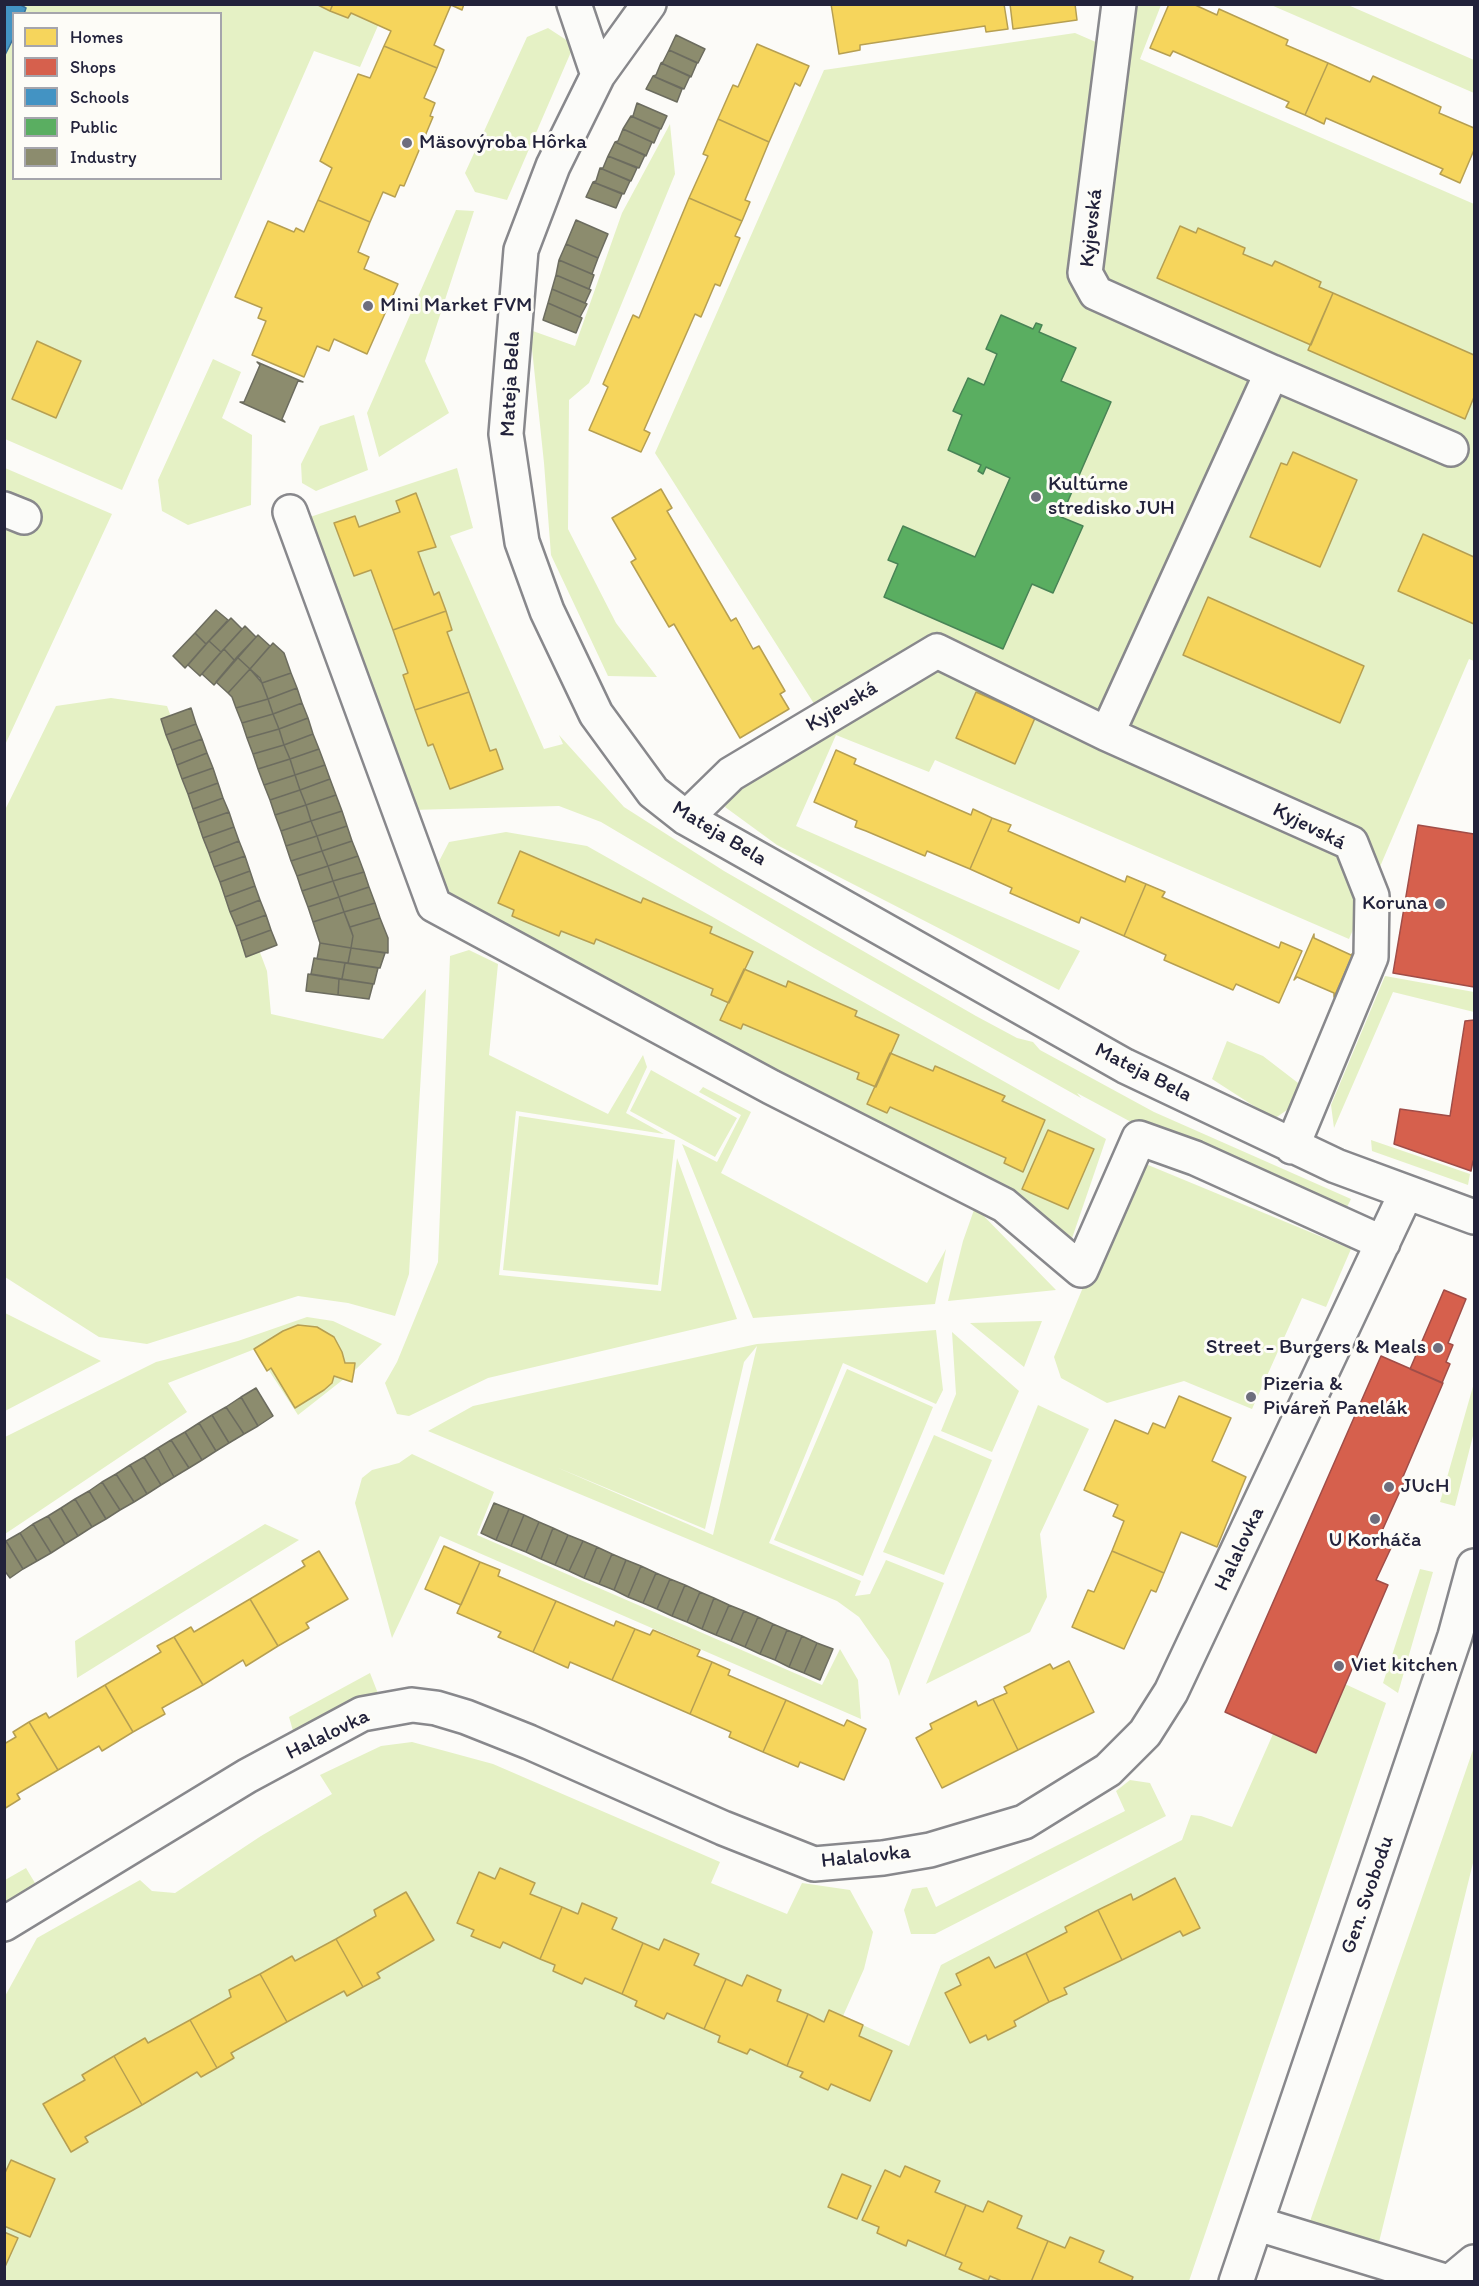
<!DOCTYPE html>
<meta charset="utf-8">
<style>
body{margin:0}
#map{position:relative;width:1479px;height:2286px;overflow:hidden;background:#fcfbf8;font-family:Itim,sans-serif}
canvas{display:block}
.frame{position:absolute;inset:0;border:6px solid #22223b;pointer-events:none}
.legend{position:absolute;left:12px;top:12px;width:210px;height:168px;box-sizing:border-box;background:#fdfcf7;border:2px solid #a5a5ac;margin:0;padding:8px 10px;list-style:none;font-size:18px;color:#22223b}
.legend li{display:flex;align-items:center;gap:12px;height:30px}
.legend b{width:30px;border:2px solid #a5a5ac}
</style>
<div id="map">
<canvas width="1479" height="2286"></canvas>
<div class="frame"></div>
<ul class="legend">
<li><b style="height:16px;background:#f6d55c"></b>Homes</li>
<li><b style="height:16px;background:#d6604d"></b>Shops</li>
<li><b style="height:16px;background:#4393c3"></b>Schools</li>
<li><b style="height:16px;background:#5aae61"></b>Public</li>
<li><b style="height:16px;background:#8c8c6e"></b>Industry</li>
</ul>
</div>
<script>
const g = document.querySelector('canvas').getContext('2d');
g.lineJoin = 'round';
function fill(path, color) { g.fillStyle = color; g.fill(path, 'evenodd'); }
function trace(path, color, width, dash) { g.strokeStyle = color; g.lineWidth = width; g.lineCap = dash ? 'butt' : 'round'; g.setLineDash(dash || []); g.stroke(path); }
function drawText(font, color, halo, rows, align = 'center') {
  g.font = font + ' Itim,sans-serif'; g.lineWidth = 6; g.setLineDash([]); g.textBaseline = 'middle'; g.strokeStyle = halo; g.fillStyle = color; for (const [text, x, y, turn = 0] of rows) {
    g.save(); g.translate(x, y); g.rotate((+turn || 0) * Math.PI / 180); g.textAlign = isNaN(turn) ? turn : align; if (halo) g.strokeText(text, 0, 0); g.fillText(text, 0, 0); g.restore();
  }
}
const green = new Path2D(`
 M5 5H387L360 67 314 51 122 490 5 439ZM14 14H220V178H14Z
 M1133 5H1161L1140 59 1474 204V661L1469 659 1349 939 935 760 929 772 836 735 796 826 1080 951 1059 990 777 845 725 807 735 787 818 710 655 453 824 70 1075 33 1128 56Z
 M1271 5H1348L1474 60V93Z
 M548 28 574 45 507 200 475 192 465 173 527 37Z
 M670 124 675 174 589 383 569 400 568 529 616 623 657 677 608 676 551 555 544 463 530 330 575 346 622 213Z
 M456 210 474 211 425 361 449 413 379 457 367 413Z
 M213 359 241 372 222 418 252 435 251 505 188 525 162 511 158 480Z
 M354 415 368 470 316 491 302 483 301 464 320 426Z
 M5 468 112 514 5 745Z
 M457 468 473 528 450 536 544 749 563 744 559 735 624 807 724 871 976 1016 1017 1038 1033 1042 1040 1050 1154 1112 1351 1199 1342 1217 1146 1130 1077 1093 1081 1098 814 948 601 822 559 806 411 810 307 518Z
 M111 698 167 706 267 971 271 1014 383 1039 426 989 409 1274 395 1316 348 1303 298 1296 147 1344 99 1337 5 1277 4 812 56 706Z
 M506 832 587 846 1106 1139 1068 1250 444 901 434 871 449 842Z
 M469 950 498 964 489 1055 608 1114 643 1055 647 1067 626 1113 664 1134 516 1111 499 1275 661 1291 677 1158 737 1319 488 1378 409 1416 397 1414 385 1383 397 1362 438 1262 450 956Z
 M1385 976 1474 992V1012L1393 992 1334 1128 1331 1105Z
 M1227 1041 1263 1056 1302 1086 1297 1103 1274 1119 1212 1079Z
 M651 1070 737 1118 715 1157 630 1111Z
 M703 1087 751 1112 721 1173 927 1283 946 1249 935 1304 753 1318 682 1144 717 1162 741 1115 699 1092Z
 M519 1116 675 1140 658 1285 503 1270Z
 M1371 1140 1470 1174 1468 1185 1372 1151Z
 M1136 1160 1351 1249 1326 1307 1302 1298 1252 1409 1184 1381 1107 1403 1061 1378 1054 1357Z
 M975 1207 1056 1290 948 1301 963 1241Z
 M4 1313H5L101 1361 5 1411Z
 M307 1317 333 1321 382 1344 354 1371 298 1415 255 1349 168 1383 187 1412 5 1534V1437L156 1362 238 1341Z
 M1042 1321 1024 1367 970 1323Z
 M936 1330 943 1390 936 1404 843 1363 769 1543 861 1581 855 1596 870 1594 886 1560 944 1583 899 1696 889 1660 859 1617 837 1601 428 1431 473 1406 757 1344ZM757 1346 713 1535 556 1467 705 1529 744 1362Z
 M952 1332 1019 1391 992 1452 941 1431 956 1394Z
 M847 1369 933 1407 863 1576 774 1540Z
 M1474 1383V1432L1455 1506 1440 1502Z
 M1038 1405 1089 1429 1040 1534 1047 1597 1030 1632 926 1684Z
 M934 1435 992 1460 944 1575 883 1552Z
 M412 1454 494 1492 477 1535 822 1685 840 1649 858 1680 861 1719 440 1536 392 1638 355 1503 362 1478 372 1470 399 1463Z
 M265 1524 299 1540 77 1678 75 1641Z
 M1420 1569 1433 1572 1398 1693 1383 1683Z
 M370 1673 379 1696 296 1741 289 1717Z
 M1345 1684 1386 1703 1189 2281H5L4 1998 37 1938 140 1880 152 1891 175 1893 261 1836 332 1794 320 1775 381 1746 412 1742 493 1764 720 1862 711 1883 787 1914 802 1883 850 1890 873 1932 864 1969 843 2016 909 2046 941 1965 1182 1840 1191 1815 1201 1816 1232 1827 1273 1734Z
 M1474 1747V1859L1377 2250 1307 2230Z
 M1130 1780 1150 1783 1166 1816 935 1934H911L904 1910 912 1889 927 1887 936 1907 1125 1811 1116 1791Z
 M26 1868 35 1883 5 1905V1880Z`);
const homes = new Path2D(`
 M316 4H333L330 11Z
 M333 4H464L462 10 451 5 434 45 444 50 437 68 384 46 391 31 351 13 348 18 330 11Z
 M831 4H1004L1008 29 986 32 985 26 860 45V50L839 54Z
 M1010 4H1075L1077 20 1013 29Z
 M1169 4H1193L1217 15 1219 9 1288 40 1286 45 1328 63 1305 115 1286 107 1289 102 1173 51 1170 56 1150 48Z
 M757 44 809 66 800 86 795 83 769 142 718 119 733 85 738 87Z
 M384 46 437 68 424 98 435 103 430 116 433 117 404 186 400 185 395 197 383 192 370 222 318 200 332 168 320 161 358 74 370 78Z
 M1328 63 1370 82 1373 76 1441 107 1439 113 1474 128V150L1460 183 1440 174 1443 169 1326 118 1324 124 1305 115Z
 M718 119 769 142 745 200 750 202 742 221 689 198 708 156 703 154Z
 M689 198 742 221 735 236 740 238 720 286 715 284 701 317 695 314 644 430 650 433 641 452 589 430 608 387 603 384 633 315 639 318Z
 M318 200 370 222 358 252 369 257 364 269 398 284 367 354 334 339 329 351 317 346 304 377 252 355 266 321 258 318 262 308 235 297 268 221 294 232 296 228 304 232Z
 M1180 226 1196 233 1198 228 1245 248 1243 254 1272 266 1275 261 1321 282 1319 287 1333 293 1311 345 1157 278Z
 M1333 293 1474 355V397L1465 419 1308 350Z
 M37 341 81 361 56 418 12 399Z
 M1293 452 1357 480 1320 567 1250 537 1281 463 1287 465Z
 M661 489 672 508 667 511 731 621 736 618 753 649 759 646 785 691 780 694 789 709 740 738 674 624 669 627 631 562 636 559 612 518Z
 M416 493 436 547 418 552 434 595 439 592 446 611 393 630 371 570 354 576 334 523 355 516 359 527 400 512 396 501Z
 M1423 534 1474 557V624L1398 591Z
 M1208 597 1364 666 1340 723 1183 655Z
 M446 611 452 630 447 632 469 692 415 710 403 675 408 673 393 630Z
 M469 692 490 751 496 749 503 769 450 789 433 744 428 746 415 710Z
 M976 692 1035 718 1015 764 956 738Z
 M836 750 856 759 854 764 971 815 973 809 992 818 970 869 927 851 925 856 866 831 855 827 857 821 814 802Z
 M992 818 1011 825 1008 831 1125 882 1127 876 1146 884 1124 936 1081 917 1079 923 1010 893 1012 888 970 869Z
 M520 851 641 903 643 898 712 927 710 933 753 952 729 1003 711 995 713 989 596 939 594 944 561 931 559 936 512 916 514 910 498 903Z
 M1146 884 1165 892 1162 897 1279 948 1281 942 1302 951 1279 1003 1236 984 1233 990 1164 960 1166 955 1124 936Z
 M1314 934V938L1351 955 1354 952 1334 997V993L1297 977 1294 980Z
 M744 969 786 987 788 981 857 1011 855 1016 899 1035 876 1087 857 1079 859 1073 743 1024 741 1029 720 1020Z
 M890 1053 933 1071 935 1066 1005 1096 1002 1101 1045 1120 1023 1172 1004 1163 1006 1158 890 1107 887 1113 867 1104Z
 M1048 1130 1094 1149 1068 1209 1022 1189Z
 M298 1325 317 1327 334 1337 342 1352 345 1363H355L354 1371 352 1382 334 1376 332 1383 324 1390 295 1408 271 1368 267 1371 254 1349 283 1331Z
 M1179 1396 1231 1418 1212 1461 1246 1477 1217 1547 1181 1532 1164 1573 1112 1551 1124 1521 1113 1516 1118 1505 1084 1490 1115 1420 1148 1434 1153 1423 1165 1428Z
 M444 1546 480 1562 461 1605 425 1589Z
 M319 1551 348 1599 306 1623 309 1628 278 1646 250 1599 305 1566 302 1561Z
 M1112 1551 1164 1573 1156 1592 1151 1590 1124 1649 1072 1627 1088 1590 1094 1592Z
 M480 1562 500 1570 498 1576 556 1601 533 1652 498 1637 501 1632 457 1613Z
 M250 1599 278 1646 246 1666 243 1660 203 1685 174 1637 191 1627 194 1632Z
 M556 1601 614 1626 616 1621 635 1629 612 1680 570 1662 568 1668 533 1652Z
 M635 1629 650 1635 653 1630 700 1650 697 1656 712 1662 690 1714 612 1680Z
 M174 1637 203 1685 162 1708 165 1714 133 1732 105 1685 161 1652 157 1646Z
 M1069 1661 1094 1712 1018 1750 993 1699 1007 1693 1004 1687 1050 1664 1053 1669Z
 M712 1662 730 1670 728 1675 786 1700 763 1752 729 1737 731 1732 690 1714Z
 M105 1685 133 1732 102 1751 99 1746 58 1770 29 1722 46 1713 49 1718Z
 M993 1699 1018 1750 942 1788 916 1738 932 1729 930 1724 976 1701 978 1706Z
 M786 1700 844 1726 847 1720 866 1729 844 1780 800 1762 798 1767 763 1752Z
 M29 1722 58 1770 17 1794 20 1799 4 1809V1744L16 1737 13 1732Z
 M500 1868 535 1883 530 1894 562 1907 540 1959 503 1942 500 1948 471 1936 474 1930 457 1923 479 1872 495 1879Z
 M1175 1878 1200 1928 1183 1936 1180 1931 1122 1960 1098 1910 1131 1894 1133 1900Z
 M406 1892 434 1940 377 1973 380 1978 363 1987 336 1939 376 1916 374 1910Z
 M582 1903 617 1918 612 1929 643 1943 622 1994 585 1978 582 1984 553 1971 555 1965 540 1959 562 1907 578 1914Z
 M1098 1910 1122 1960 1064 1988 1067 1994 1049 2002 1026 1953 1067 1932 1065 1927Z
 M336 1939 363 1987 347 1996 344 1991 287 2022 260 1974 292 1956 295 1961Z
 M664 1939 699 1954 694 1965 726 1979 704 2029 667 2013 664 2019 635 2006 637 2001 622 1994 643 1943 659 1950Z
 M1026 1953 1049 2002 1014 2021 1016 2026 988 2040 986 2035 970 2043 945 1993 961 1985 956 1974 989 1957 995 1968Z
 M260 1974 287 2022 231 2053 234 2058 217 2068 190 2020 231 1997 229 1990Z
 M747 1975 781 1990 777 2001 808 2014 787 2066 750 2049 747 2054 718 2042 720 2036 704 2029 726 1979 742 1986Z
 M829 2010 863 2025 859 2036 892 2051 870 2101 831 2084 828 2090 800 2077 803 2072 787 2066 808 2014 824 2022Z
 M190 2020 217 2068 201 2077 197 2072 142 2105 114 2056 145 2038 148 2043Z
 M114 2056 142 2105 85 2137 88 2142 71 2152 43 2104 85 2080 82 2075Z
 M11 2160 55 2179 30 2237 4 2226V2175Z
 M905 2166 940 2181 935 2192 966 2205 945 2256 908 2240 906 2246 877 2233 879 2227 862 2220 885 2170 900 2177Z
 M842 2174 871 2186 857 2219 828 2207Z
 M988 2201 1022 2216 1017 2228 1048 2241 1031 2282H1004L990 2276 988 2281 959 2269 962 2263 945 2256 966 2205 983 2212Z
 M4 2232 18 2238 4 2269Z
 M1070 2237 1104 2251 1099 2262 1133 2277 1131 2282H1031L1048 2241 1065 2248Z`);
const shops = new Path2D(`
 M1418 825 1474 834V987L1393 973Z
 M1474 1020V1161H1473L1471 1171 1394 1144 1400 1109 1450 1116 1465 1021Z
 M1444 1290 1466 1299 1448 1343 1453 1345 1446 1362 1450 1364 1442 1383 1410 1369Z
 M1381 1356 1443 1383 1402 1479 1405 1480 1377 1542 1391 1548 1376 1580 1388 1585 1316 1753 1225 1712Z`);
const schools = new Path2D(`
 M4 4H19L26 8 24 14H14V37L4 57Z`);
const public = new Path2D(`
 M1001 315 1033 329 1036 323 1042 325 1039 332 1076 348 1061 381 1111 402 1061 517 1083 526 1053 593 1032 584 1003 649 884 597 898 564 888 560 903 526 975 557 1010 478 986 467 983 474 978 471 981 465 948 450 962 415 953 411 968 378 984 385 997 354 986 349Z`);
const industry = new Path2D(`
 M676 35 705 49 698 63 669 50Z
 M669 50 697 63 691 77 661 63 663 62Z
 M661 63 690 76 684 89 653 76 656 75Z
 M653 76 682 89 677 102 646 89Z
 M637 103 667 116 661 129 631 116H633Z
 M631 116 660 129 654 143 623 129Z
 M623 129 652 142 646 156 615 142 618 141Z
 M615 142 645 155 639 168 608 156Z
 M608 156 637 168 631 181 600 168H603Z
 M600 168 630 181 624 194 593 182 596 181Z
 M593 182 622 194 616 208 586 197Z
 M576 220 608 234 598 258 566 244Z
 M566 244 598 258 592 274 559 260Z
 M559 260 594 275 589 289 556 275Z
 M556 275 591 290 585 303 552 289Z
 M552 289 587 304 580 317 548 303Z
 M548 303 582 318 576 333 543 320Z
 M257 362 303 382 298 381 282 419 285 422 240 402H244L260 365Z
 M216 610 228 620 206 644 195 633Z
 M231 618 242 629 221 652 209 641Z
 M245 626 256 637 235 661 224 649Z
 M195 633 206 644 185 668 173 656Z
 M258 635 270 646 250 669 237 657Z
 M209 641 221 652 200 676 188 665Z
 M273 643 284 653 291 673 262 683 250 669Z
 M224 649 235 661 214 685 202 674Z
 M237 657 250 669 228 693 216 682Z
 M250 669 260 678 268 699 236 708 232 697 228 693Z
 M291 673 297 688 268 699 262 683Z
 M297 688 302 703 273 714 268 699Z
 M268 699 273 714 242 723 236 708Z
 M302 703 308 718 279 729 273 714Z
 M191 708 196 724 166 735 161 719Z
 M273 714 279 729 247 738 242 723Z
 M308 718 313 734 284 745 279 729Z
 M196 724 202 739 172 750 166 735Z
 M279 729 284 745 253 754 247 738Z
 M313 734 319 749 290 759 284 745Z
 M202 739 207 753 177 765 172 750Z
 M284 745 290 759 258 769 253 754Z
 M319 749 325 765 295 775 290 759Z
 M207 753 213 768 182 779 177 765Z
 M290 759 295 775 264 785 258 769Z
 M325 765 330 779 300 790 295 775Z
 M213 768 218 783 188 794 182 779Z
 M295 775 300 790 270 800 264 785Z
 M330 779 336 795 306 805 300 790Z
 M218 783 223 798 193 809 188 794Z
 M300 790 306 805 275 815 270 800Z
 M336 795 342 811 311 821 306 805Z
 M223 798 229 812 198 823 193 809Z
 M306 805 311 821 281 831 275 815Z
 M342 811 347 826 317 836 311 821Z
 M229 812 234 827 203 838 198 823Z
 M311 821 317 836 286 846 281 831Z
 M347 826 352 841 322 851 317 836Z
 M234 827 239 841 209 853 203 838Z
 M317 836 322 851 291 861 286 846Z
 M239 841 245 856 214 867 209 853Z
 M352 841 358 856 328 866 322 851Z
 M322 851 328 866 297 876 291 861Z
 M245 856 250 871 220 882 214 867Z
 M358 856 364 872 333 881 328 866Z
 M328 866 333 881 302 891 297 876Z
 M250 871 255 886 225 897 220 882Z
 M364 872 369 887 339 897 333 881Z
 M333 881 339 897 308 907 302 891Z
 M255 886 260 900 230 912 225 897Z
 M369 887 375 903 344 912 339 897Z
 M339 897 344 912 313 922 308 907Z
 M260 900 266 915 236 926 230 912Z
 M375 903 380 918 350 927 344 912Z
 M344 912 353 936 351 948 320 943 313 922Z
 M266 915 271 930 241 941 236 926Z
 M380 918 388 938V953L351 948 353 936 350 927Z
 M271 930 277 945 246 957 241 941Z
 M320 943 351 948 348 963 317 959Z
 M351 948 385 953 380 968 348 963Z
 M314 958 345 963 342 979 311 974Z
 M345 963 378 968 374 984 342 979Z
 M308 974 339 979 338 995 306 991Z
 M339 979 373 984 369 999 338 995Z
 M256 1388 273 1416 258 1426 241 1397Z
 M241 1397 258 1426 244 1434 226 1407Z
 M226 1407 244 1434 229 1443 212 1415Z
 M212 1415 229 1443 216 1451 199 1423Z
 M199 1423 216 1451 202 1460 185 1432Z
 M185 1432 202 1460 189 1468 171 1440Z
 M171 1440 189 1468 174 1477 158 1448Z
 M158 1448 174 1477 161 1485 144 1457Z
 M144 1457 161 1485 147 1494 130 1465Z
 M130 1465 147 1494 134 1502 116 1474Z
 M116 1474 134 1502 120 1510 102 1482Z
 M102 1482 120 1510 106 1519 89 1491Z
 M89 1491 106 1519 92 1527 75 1499Z
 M75 1499 92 1527 78 1536 61 1508Z
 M494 1503 509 1509 496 1540 481 1533Z
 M61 1508 78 1536 65 1544 48 1516Z
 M509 1509 524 1515 511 1546 496 1540Z
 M524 1515 539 1522 526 1552 511 1546Z
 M48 1516 65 1544 51 1553 33 1524Z
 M539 1522 553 1528 541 1559 526 1552Z
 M33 1524 51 1553 37 1561 20 1533Z
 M553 1528 568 1535 555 1565 541 1559Z
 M20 1533 37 1561 23 1569 6 1541Z
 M568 1535 583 1541 569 1571 555 1565Z
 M6 1541 23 1569 10 1578 4 1570V1542Z
 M583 1541 597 1547 584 1578 569 1571Z
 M597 1547 612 1554 599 1584 584 1578Z
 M612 1554 626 1560 614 1590 599 1584Z
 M626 1560 641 1566 628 1597 614 1590Z
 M641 1566 656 1573 643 1603 628 1597Z
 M656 1573 670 1579 657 1609 643 1603Z
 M670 1579 685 1585 672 1616 657 1609Z
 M685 1585 700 1592 687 1622 672 1616Z
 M700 1592 714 1598 702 1629 687 1622Z
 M714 1598 729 1605 716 1635 702 1629Z
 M729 1605 744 1611 731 1641 716 1635Z
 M744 1611 758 1617 745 1647 731 1641Z
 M758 1617 773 1624 760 1654 745 1647Z
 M773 1624 787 1630 775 1660 760 1654Z
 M787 1630 802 1636 789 1667 775 1660Z
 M802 1636 817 1643 804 1673 789 1667Z
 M817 1643 833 1649 820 1680 804 1673Z`);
const minor = new Path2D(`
 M574 4 598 75
 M649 4 598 75 553 166 521 250 506 434 522 542 547 611 596 714 653 792 686 818 1125 1066 1336 1166 1474 1217
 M1272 372 1451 449
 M4 509 24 517
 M290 512 434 905 771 1087 1004 1205 1081 1270 1139 1138 1195 1158 1383 1243
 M1107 734 1272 372 1096 293 1085 273 1119 4
 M686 818 731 774 937 651 1107 734 1351 843 1372 896 1371 957 1292 1147
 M4 1924 247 1776 362 1714 412 1705 436 1708 466 1717 529 1742 723 1828 814 1864 883 1858 930 1850 1024 1822 1108 1770 1145 1733 1171 1692 1406 1193
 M1258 2224 1448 2282
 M1236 2282 1455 1636 1474 1566
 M1450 2282 1474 2262`);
const markers = [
 [407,143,6,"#6e6e7d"],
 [368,306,6,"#6e6e7d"],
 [1036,497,6,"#6e6e7d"],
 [1440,904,6,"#6e6e7d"],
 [1438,1348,6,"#6e6e7d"],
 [1251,1397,6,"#6e6e7d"],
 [1389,1487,6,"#6e6e7d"],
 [1375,1519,6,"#6e6e7d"],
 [1339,1666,6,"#6e6e7d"]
];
const poiNames = [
 ["Mäsovýroba Hôrka",419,143],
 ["Mini Market FVM",380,306],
 ["Kultúrne",1048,485],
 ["stredisko JUH",1048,509],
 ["Koruna",1428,904,"right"],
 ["Street - Burgers & Meals",1426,1348,"right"],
 ["Pizeria &",1263,1385],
 ["Piváreň Panelák",1263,1409],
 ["JUcH",1401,1487],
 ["U Korháča",1375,1541,"center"],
 ["Viet kitchen",1351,1666]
];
const streetNames = [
 ["Kyjevská",1092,228,-84],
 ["Mateja Bela",511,384,-87],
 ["Kyjevská",842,707,-31],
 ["Kyjevská",1309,827,27],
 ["Mateja Bela",719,834,31],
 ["Mateja Bela",1143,1073,27],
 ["Halalovka",1240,1549,-65],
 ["Halalovka",328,1735,-26],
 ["Halalovka",866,1857,-6],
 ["Gen. Svobodu",1368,1895,-71]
];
fill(green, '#e5f1c5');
fill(homes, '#f6d55c');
trace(homes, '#b69f52', 1.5);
fill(shops, '#d6604d');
trace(shops, '#a04d48', 1.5);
fill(schools, '#4393c3');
trace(schools, '#39719a', 1.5);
fill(public, '#5aae61');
trace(public, '#498456', 1.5);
fill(industry, '#8c8c6e');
trace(industry, '#6c6c5f', 1.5);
trace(minor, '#88888c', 38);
trace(minor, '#fbfbf9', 33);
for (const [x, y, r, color] of markers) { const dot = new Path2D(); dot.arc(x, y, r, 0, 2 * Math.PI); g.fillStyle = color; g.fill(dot); trace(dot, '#fdfcf7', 2); }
drawText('21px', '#22223b', '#fdfcf7', poiNames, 'left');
drawText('21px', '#22223b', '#fdfcf7', streetNames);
</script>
